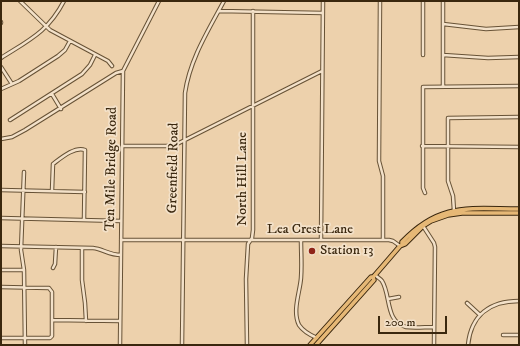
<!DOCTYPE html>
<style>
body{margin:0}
#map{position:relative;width:520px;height:346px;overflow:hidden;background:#edd1ac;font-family:"IM FELL DW Pica",serif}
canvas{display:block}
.frame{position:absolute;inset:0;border:2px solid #3a270e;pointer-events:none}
.scale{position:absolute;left:378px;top:316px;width:69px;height:18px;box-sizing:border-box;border:2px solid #3a270e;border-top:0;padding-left:5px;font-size:12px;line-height:14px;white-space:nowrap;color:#3a270e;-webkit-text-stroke:3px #f3e1c9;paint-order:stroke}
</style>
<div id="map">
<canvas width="520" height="346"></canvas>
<div class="frame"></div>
<div class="scale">200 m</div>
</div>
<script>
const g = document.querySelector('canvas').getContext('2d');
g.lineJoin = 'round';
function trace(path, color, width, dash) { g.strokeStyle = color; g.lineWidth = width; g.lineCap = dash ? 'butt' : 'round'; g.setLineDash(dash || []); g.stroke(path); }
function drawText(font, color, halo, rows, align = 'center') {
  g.font = font + ' "IM FELL DW Pica",serif'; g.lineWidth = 3.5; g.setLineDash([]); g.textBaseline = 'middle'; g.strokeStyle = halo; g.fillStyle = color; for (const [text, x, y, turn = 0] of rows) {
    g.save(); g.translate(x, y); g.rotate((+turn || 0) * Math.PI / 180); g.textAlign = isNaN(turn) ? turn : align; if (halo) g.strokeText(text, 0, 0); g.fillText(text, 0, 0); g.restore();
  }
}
const minor = new Path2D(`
 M20 1 50 30 108 61 112 66
 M380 1 379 161 383 176V240
 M219 11 323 13
 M1 22V23
 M443 24 486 29 519 27
 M423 55V1
 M443 55 488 58 519 57
 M1 58C29 40 48 32 64 1
 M1 67 12 84
 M443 86V1
 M1 89 19 81 58 56 65 50 70 41
 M52 94 61 109
 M10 120 82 74 90 65 95 55
 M1 139 12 137 25 130 116 73 123 71
 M122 146H167L179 143 322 71
 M422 146 519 147
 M24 172 21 250 24 270 25 345
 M1 190 85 192
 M52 191 53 164C61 158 75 146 85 150L84 220
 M425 193 423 188V87L519 86
 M454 211 453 196 448 181V118L519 117
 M1 218 121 221
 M423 226 434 243 435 247 434 345
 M121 240H389L393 241 400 246
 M301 240C301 253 302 265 301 278 300 292 292 311 299 325 303 331 310 335 317 338
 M321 240 323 1
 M1 246 93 248C103 249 109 255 121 255
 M82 248V280L85 303 86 321
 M53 268 55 264 56 247
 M1 270H24
 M375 275C377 277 381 279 382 281 391 295 385 322 406 327 415 328 425 327 434 327
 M1 287 49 288 52 292V336L50 338H1
 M388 299 399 297
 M467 303 480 315
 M52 320 120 321
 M503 335H519
 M120 345 123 71 159 1
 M182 345 185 93C190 59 208 31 224 1
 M247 345 246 279 248 244 252 238 253 230V11
 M468 345C471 315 490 301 519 301`);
const major = new Path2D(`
 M402 244V242C440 202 469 209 519 209
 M310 345 371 277H373
 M316 345 374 280 373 277 375 275 400 246 405 244 423 226 431 221 448 215 462 213H519`);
const markers = [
 [312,251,4,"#8f2418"]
];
const streetNames = [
 ["Greenfield Road",174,168,-89],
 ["Ten Mile Bridge Road",112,169,-89],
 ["North Hill Lane",243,179,-90],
 ["Lea Crest Lane",310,230]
];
const poiNames = [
 ["Station 13",320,251]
];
trace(minor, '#675236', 4.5);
trace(major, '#3a270e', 5.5);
trace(minor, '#f3e1c9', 2.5);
trace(major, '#e6b876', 3.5);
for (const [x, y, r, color] of markers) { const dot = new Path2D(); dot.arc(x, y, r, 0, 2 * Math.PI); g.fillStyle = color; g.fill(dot); trace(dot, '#f3e1c9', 1.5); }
drawText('14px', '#3a270e', '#f3e1c9', streetNames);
drawText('14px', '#3a270e', '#f3e1c9', poiNames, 'left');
</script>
